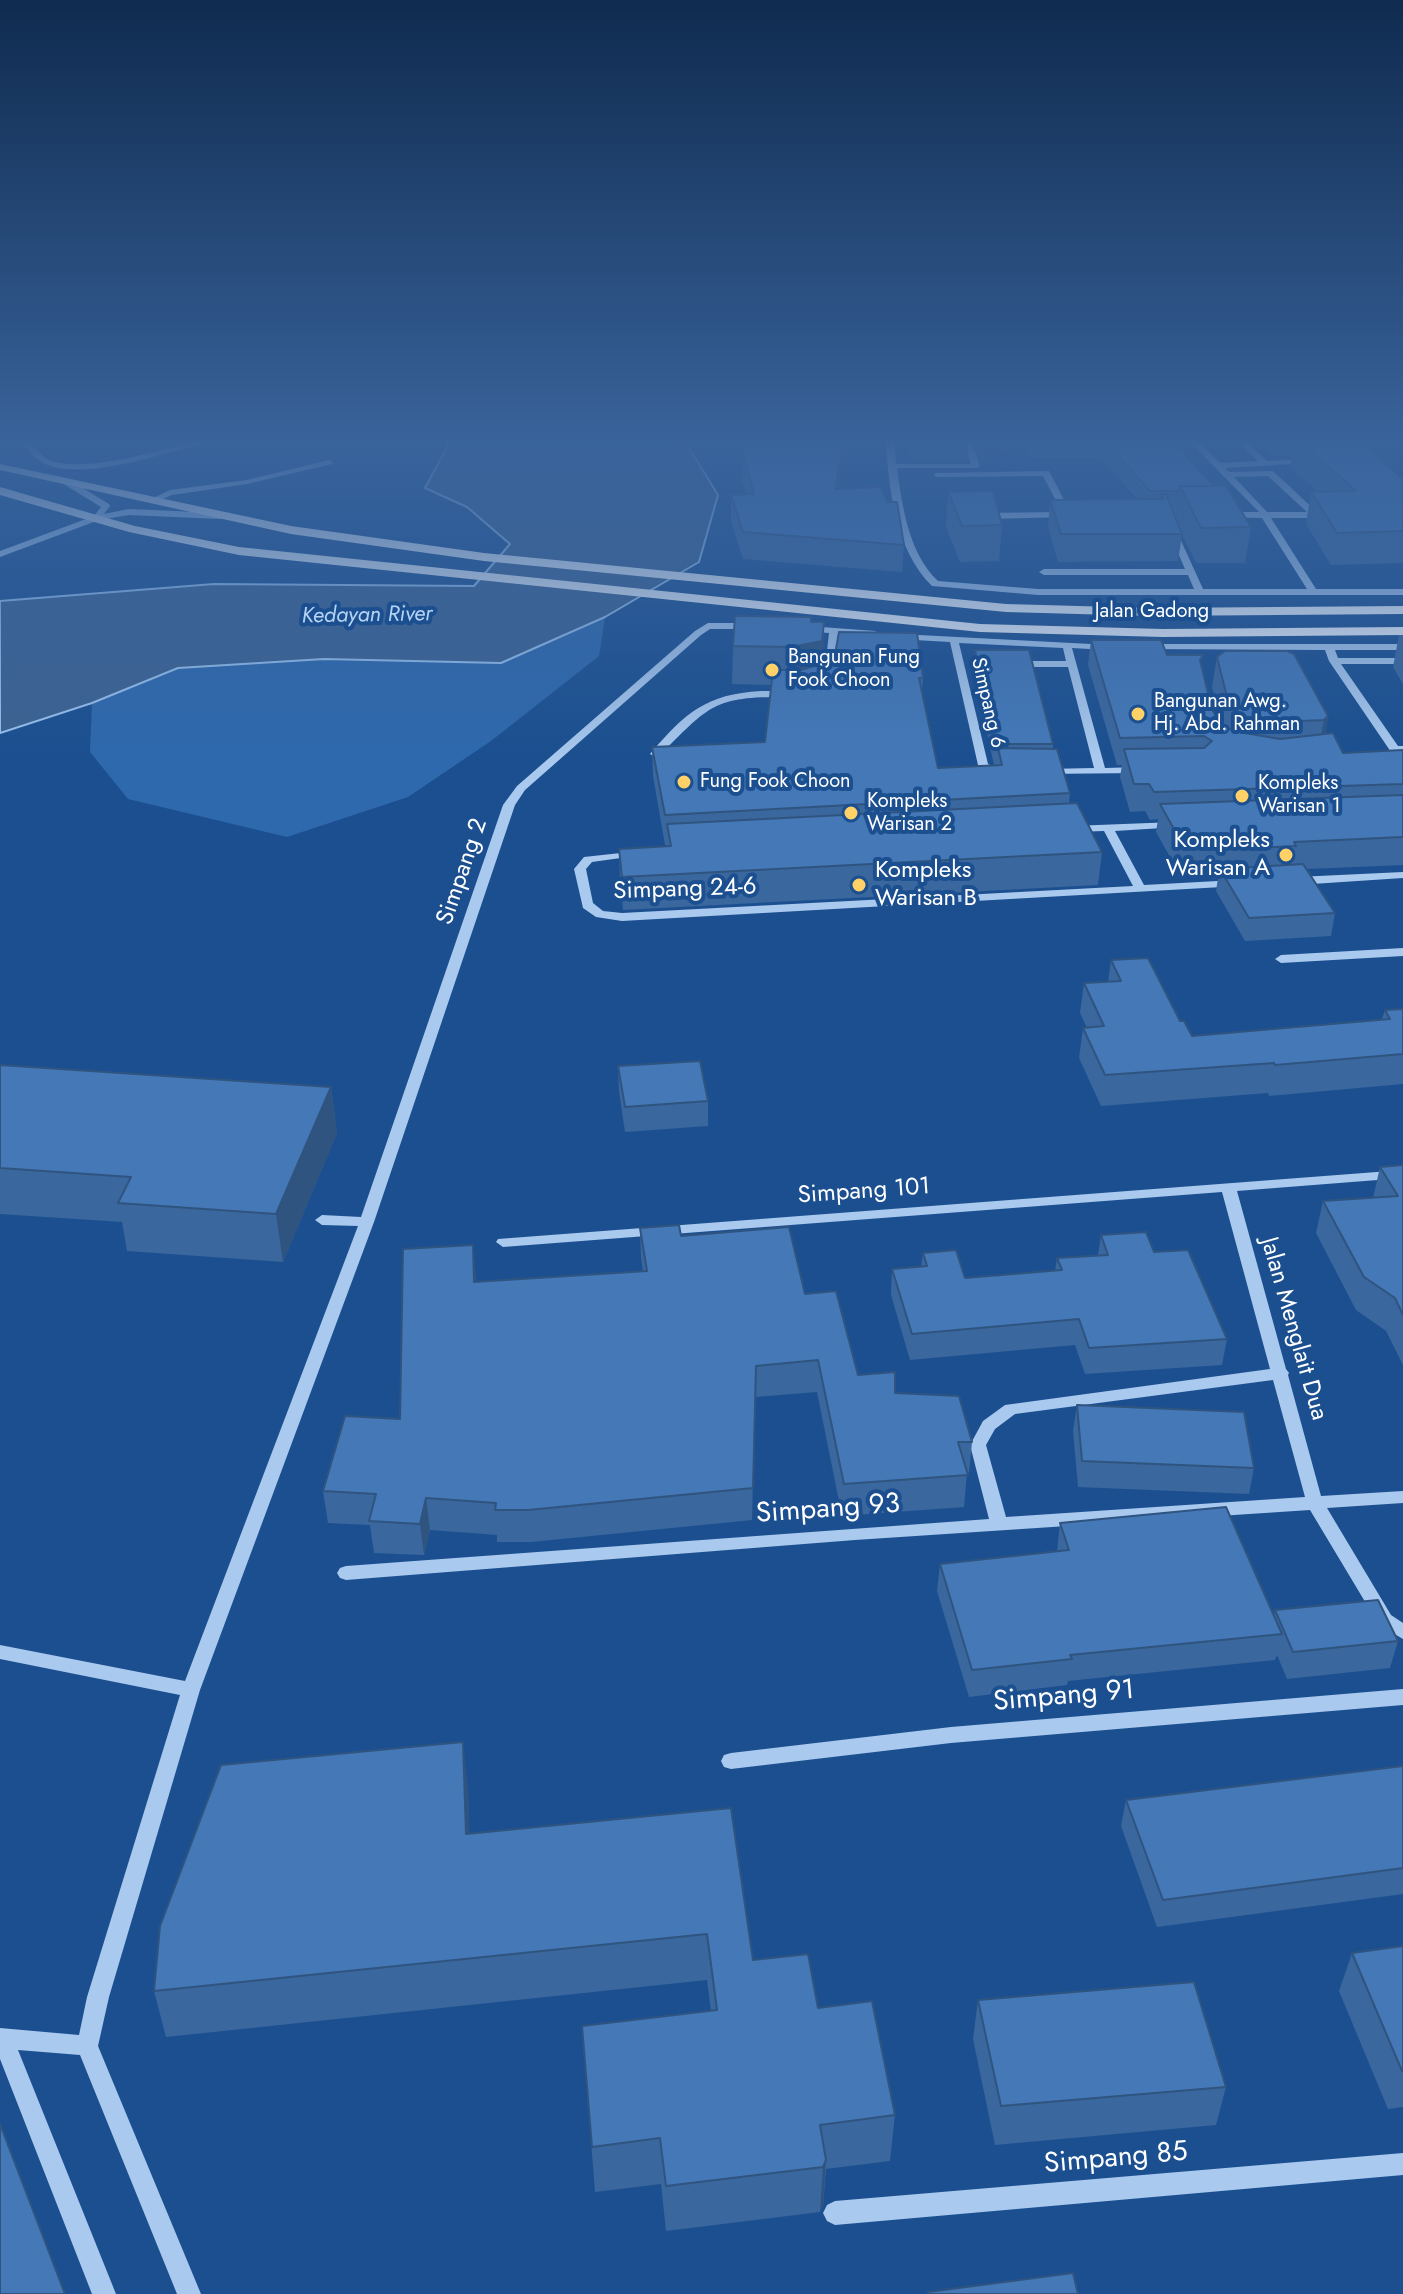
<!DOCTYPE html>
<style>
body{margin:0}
canvas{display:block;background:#1b4f8f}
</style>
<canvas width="1403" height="2294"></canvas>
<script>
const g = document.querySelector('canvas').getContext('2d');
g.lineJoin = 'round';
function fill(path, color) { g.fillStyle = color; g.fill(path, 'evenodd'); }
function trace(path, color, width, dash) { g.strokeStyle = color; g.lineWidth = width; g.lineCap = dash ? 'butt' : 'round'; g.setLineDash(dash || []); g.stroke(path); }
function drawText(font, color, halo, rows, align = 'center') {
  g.font = font + ' Jost,sans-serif'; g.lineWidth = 8; g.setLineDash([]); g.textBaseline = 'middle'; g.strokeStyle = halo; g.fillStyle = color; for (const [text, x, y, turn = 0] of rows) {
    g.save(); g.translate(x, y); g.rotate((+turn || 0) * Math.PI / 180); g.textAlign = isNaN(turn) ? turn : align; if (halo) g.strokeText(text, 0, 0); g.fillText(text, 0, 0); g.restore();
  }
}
const green = new Path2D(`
 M605 617 599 656 491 741 408 797 287 837 128 799 90 752 92 703 178 668 324 659 501 663Z`);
const water = new Path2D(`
 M446 438H683L718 495 699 562 605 617 501 663 324 659 178 668 92 703 0 733V601L214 584 474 586 510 544 467 507 425 488 447 447Z`);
const minor = new Path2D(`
 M19 438H27C33 446 40 455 49 460 85 475 170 447 207 438H222C210 444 194 446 180 450 143 459 82 479 45 464 34 459 26 448 19 438Z
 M886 438H894L896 464H971L962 438H970L980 466 976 468H897C902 506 909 554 938 581L1038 589H1194L1188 575H1044L1039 572 1044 569H1185L1170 534 1174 531 1178 534 1203 589H1307L1262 518 1223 517V513L1226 512H1259L1186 438H1195L1220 463 1258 461 1234 438H1243L1267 461 1307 459 1311 461 1307 463 1225 468 1229 472 1273 471 1318 513V517L1315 518H1271L1316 589H1403V595H1038L932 586C895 550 888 486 886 438ZM1268 476 1307 512H1267L1234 477Z
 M329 460 333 462 332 464 247 484 172 495 153 503 149 500 170 490 247 480Z
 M1049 471 1072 515 1071 517 983 519 979 516 983 513 1062 512 1043 476 937 477 933 475 937 473Z
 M62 479H68L109 504 110 506 104 514 129 509 220 513 224 516 220 519 129 515 99 520 0 557V551L94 516 101 507 62 483Z
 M708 623H751L756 626 751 629H710L701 635 525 790 515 805 374 1222 200 1690 109 1997 98 2046 201 2294H177L80 2055 18 2050 116 2294H92L0 2059V2028L79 2035 87 1997 180 1695 0 1659V1645L185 1681 358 1226 322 1225 315 1220 322 1215 361 1217 503 805 517 786 695 631Z
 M808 626 875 631 880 634 875 637 838 634 834 678 829 681 824 678 829 633 805 631V627Z
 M900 634 1110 645 1112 647 1107 650 1072 648 1105 768 1140 767 1145 770 1140 773 1041 774 1040 772 1045 769 1094 768 1068 667H1017L1012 664 1017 661H1066L1063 648 959 643 988 764 1005 772C996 779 984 773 978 765L950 642 897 639V635Z
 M1147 644H1403V650H1335L1338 658H1403V664H1341L1398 746H1403V752H1391L1329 661 1325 650 1144 649 1142 647Z
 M761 691H787L792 694 787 697C713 696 709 706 659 756L655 757 650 754C685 713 706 694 761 691Z
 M1175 822 1181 825 1179 827 1115 831 1144 885 1236 880 1242 884 1240 886 622 921 596 917 583 908 574 869 584 857 639 851V855L635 856 592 862 586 869 593 903 603 911 622 913 1133 886 1104 831 1072 832 1066 829 1072 826Z
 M1403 872V878L1297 885 1291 881 1297 877Z
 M1403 948V956L1281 963 1275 959 1281 955Z
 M1403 1170V1178L1237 1191 1286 1369 1289 1373 1288 1375 1321 1496 1403 1491V1503L1327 1508 1391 1615 1403 1623V1639L1379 1625 1310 1510 855 1540 346 1580 340 1578 337 1573 340 1568 346 1566 989 1519 970 1445 983 1421 1005 1405 1270 1369 1222 1192 503 1247 496 1242 498 1239ZM1273 1380 1305 1497 1006 1517 986 1445 995 1429 1015 1414Z
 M1403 1689V1705L951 1743 731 1769 724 1767 721 1761 724 1755 731 1753 951 1727Z
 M1403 2153V2175L835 2225 827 2221 823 2213 827 2205 835 2201Z`);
const major = new Path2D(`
 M0 464 291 526 484 553 1006 604 1151 608 1403 606V614L1151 616 1006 612 484 561 291 534 0 470Z
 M0 487 135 526 239 547 980 624 1163 629 1403 627V635L1163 637 980 632 239 555 129 532 0 495Z`);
const wall = new Path2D(`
 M121 438H180L138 447Z
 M850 438 839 489 904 545 902 572 743 559 731 521V495H747L742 479 743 453Z
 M907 438H967L968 442 967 461 910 460Z
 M971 438H1152L1188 459 1251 527 1245 563H1196L1182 535 1178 561 1058 562 1048 527 1050 500 1137 499 1100 457 1028 459 1024 446 980 458Z
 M1253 438H1355L1403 479V563L1331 565 1306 524 1311 492H1318L1290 467 1292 455H1271Z
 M1377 438H1403V449L1380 448Z
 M948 492 1002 525 999 561 960 562 946 527Z
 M811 622 822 663 923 678 922 693 938 768 994 765 973 670 975 650 1053 744V749L1070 793 1069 804 1102 852 1098 885 623 910 620 882 619 849 667 847V845H665L653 776 652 747 765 742 771 685 732 684 733 646Z
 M1399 635H1403V684L1393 667Z
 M1091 640 1167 655 1201 665 1212 710 1221 723 1212 687 1217 657 1328 716 1325 734 1343 753 1403 750V865L1307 869 1335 913 1331 936 1245 941 1216 891 1218 878 1209 879 1206 874 1180 875 1156 832 1158 819 1150 820 1145 811 1130 812 1120 777 1122 765H1117L1088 665Z
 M1111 960 1180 1021 1192 1036 1382 1019 1385 1010 1403 1009V1084L1269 1096 1268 1093 1101 1106 1079 1058 1083 1028H1087L1080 1013 1084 983 1108 982Z
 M0 1065 331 1087 337 1133 283 1262 127 1251 122 1222 0 1214Z
 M618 1066 708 1101V1126L625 1132 619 1091Z
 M1403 1165V1365L1386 1331 1356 1310 1316 1233 1323 1201 1373 1198 1380 1167Z
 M640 1228 681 1236 805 1294 858 1375 895 1393 972 1442 969 1473H967L964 1507 842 1516 817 1392 755 1397 752 1520 531 1542H497V1535L430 1530 424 1555 374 1553 370 1525 328 1523 323 1491 400 1419 476 1282 643 1271 641 1258Z
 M1101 1235 1154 1252 1227 1339 1222 1365 1085 1374 1075 1345 910 1360 891 1295 892 1269 921 1267 923 1253 965 1278 1055 1271 1057 1258 1098 1255Z
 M1077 1405 1254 1468 1249 1494 1078 1487 1073 1431Z
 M1060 1523 1274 1616 1275 1610 1398 1641 1390 1668 1287 1679 1277 1655 1275 1660 1068 1681 1067 1685 969 1697 937 1591 940 1564 1057 1552Z
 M1403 1766V1894L1157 1927 1121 1826 1126 1800Z
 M468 1788 469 1834 731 1808 753 1960 818 2008 895 2115 890 2161 826 2169 823 2206 820 2212 666 2231 661 2184 595 2192 582 2026 711 2011 707 1980 166 2037 154 1991Z
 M1403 1946V2107L1388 2109 1339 1991 1352 1953Z
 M978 2000 1226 2087 1216 2125 995 2145 973 2039Z`);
const shadedWall = new Path2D(`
 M137 438H180L138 447Z
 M845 438H850L834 515 835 489Z
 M987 438H1025L1024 446 980 458 982 439Z
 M824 622 823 660 820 679 790 685 791 647Z
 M1328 716 1322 747 1318 751 1324 720Z
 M331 1087 337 1133 283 1262 276 1214Z
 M473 1245 476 1275V1313L474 1282Z
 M426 1498 430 1530 424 1555 420 1524Z
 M463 1742 468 1788 471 1881 466 1834Z
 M826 2160 823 2206 820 2212 823 2167Z`);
const building = new Path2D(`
 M746 438H845L835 489 881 487 887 502H897L904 545 743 532 731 495 754 494 743 453Z
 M910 438H967L968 442 911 441Z
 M1029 438H1091L1030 440Z
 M1102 438 1177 439 1188 459 1214 486H1180L1179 491H1150Z
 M1296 438H1355L1403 479V531L1337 533 1311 492 1356 491Z
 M1180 486H1226L1251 527 1201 528Z
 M993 491 1002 525 962 526 948 492Z
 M1160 494H1166L1182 534H1061L1050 500 1164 499Z
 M735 616 811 617V622H824L822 641 791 647 733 646Z
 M839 632 917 633 923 678H919L938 768 1002 765 998 748 1057 749 1070 793 665 815 652 747 765 742 773 670H801L834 660Z
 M1091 640H1161L1167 655H1203L1200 660 1212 710 1222 724 1233 731 1280 739 1333 733 1343 753 1403 750V784L1154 792 1149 784H1134L1124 749 1204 748 1212 741 1204 736 1120 738Z
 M975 650H1029L1053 744H996Z
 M1225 651H1287L1294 654 1328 716 1324 720 1276 722 1241 717 1228 701 1217 657Z
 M1403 795V837L1294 842 1296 846 1214 850 1211 846 1184 847 1160 804Z
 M1077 803 1102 852 622 877 619 849 671 846 667 824Z
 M1303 864 1335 913 1249 918 1220 869Z
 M1148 958 1180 1021H1184L1192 1036 1390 1019 1385 1010 1403 1009V1054L1275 1065 1274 1063 1105 1075 1083 1028 1104 1026 1084 983 1121 981 1111 960Z
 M700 1061 708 1101 625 1107 618 1066Z
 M0 1065 331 1087 276 1214 118 1203 131 1177 0 1168Z
 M1403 1165V1315L1395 1298 1364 1277 1323 1201 1398 1196 1380 1167Z
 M679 1225 681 1236 789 1227 805 1294 836 1291 858 1375 895 1372V1393L959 1396 972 1442H958L968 1475 844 1484 818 1360 756 1366 753 1488 528 1510H495L496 1503 426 1498 420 1524 369 1521 376 1494 323 1491 345 1416 400 1419 403 1249 473 1245 474 1282 647 1271 640 1228Z
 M1146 1232 1154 1252 1188 1250 1227 1339 1089 1348 1079 1319 912 1334 892 1269 927 1266 923 1253 956 1250 965 1278 1062 1270 1057 1258 1108 1255 1101 1235Z
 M1077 1405 1244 1412 1254 1468 1082 1461Z
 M1226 1507 1282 1634 1070 1655 1072 1659 972 1670 940 1564 1069 1550 1060 1523Z
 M1378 1600 1398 1641 1293 1652 1275 1610Z
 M463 1742 466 1834 731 1808 753 1960 808 1954 818 2008 872 2001 895 2115 820 2125 826 2160 823 2167 666 2186 660 2138 592 2147 582 2026 717 2010 707 1934 154 1991 160 1926 221 1765Z
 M1403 1766V1868L1163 1900 1126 1800Z
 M1403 1946V2071H1402L1352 1953Z
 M1194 1982 1226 2087 1001 2106 978 2000Z
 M0 2124 65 2294H0Z
 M1073 2273 1078 2294H928V2292Z`);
const markers = [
 [772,670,8,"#ffd166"],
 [1138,714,8,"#ffd166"],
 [684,782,8,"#ffd166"],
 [1242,796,8,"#ffd166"],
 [851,813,8,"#ffd166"],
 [1286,855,8,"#ffd166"],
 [859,885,8,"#ffd166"]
];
const farStreetnames = [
 ["Jalan Gadong",1152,612],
 ["Simpang 6",987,703,77]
];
const farPoinames = [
 ["Bangunan Fung",788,658],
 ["Fook Choon",788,681],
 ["Bangunan Awg.",1154,702],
 ["Hj. Abd. Rahman",1154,725],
 ["Fung Fook Choon",700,782],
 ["Kompleks",1258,784],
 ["Warisan 1",1258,807],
 ["Kompleks",867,802],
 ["Warisan 2",867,825]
];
const farWaternames = [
 ["Kedayan River",367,616,-1]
];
const poiNames = [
 ["Kompleks",1270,841],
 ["Warisan A",1270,869],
 ["Kompleks",875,871,"left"],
 ["Warisan B",875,899,"left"]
];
const streetNames = [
 ["Simpang 2",463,872,-71],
 ["Simpang 24-6",685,890,-2],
 ["Simpang 101",864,1192,-4],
 ["Jalan Menglait Dua",1293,1329,74]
];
const nearStreetnames = [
 ["Simpang 93",828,1510,-4],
 ["Simpang 91",1064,1697,-5],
 ["Simpang 85",1116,2159,-5]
];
fill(green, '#2e69ad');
fill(water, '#3c6290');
trace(water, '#9cc4f0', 2);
fill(minor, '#a9c9ee');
fill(major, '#f0f6ff');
fill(wall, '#3a679d');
fill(shadedWall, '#305480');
fill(building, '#4478b7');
trace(building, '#305480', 2);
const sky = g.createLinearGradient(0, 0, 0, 759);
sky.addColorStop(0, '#0f2b4f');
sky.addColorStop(0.58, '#39639b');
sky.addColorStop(1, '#39639b00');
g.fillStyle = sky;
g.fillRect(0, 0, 1403, 759);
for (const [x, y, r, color] of markers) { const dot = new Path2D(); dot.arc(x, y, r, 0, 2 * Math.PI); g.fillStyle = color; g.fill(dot); trace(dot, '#1b4f8f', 3); }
drawText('20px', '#fff', '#1b4f8f', farStreetnames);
drawText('20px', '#fff', '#1b4f8f', farPoinames, 'left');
drawText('italic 22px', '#b5d3f5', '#1b4f8f', farWaternames);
drawText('24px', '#fff', '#1b4f8f', poiNames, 'right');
drawText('24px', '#fff', '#1b4f8f', streetNames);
drawText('28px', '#fff', '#1b4f8f', nearStreetnames);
</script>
